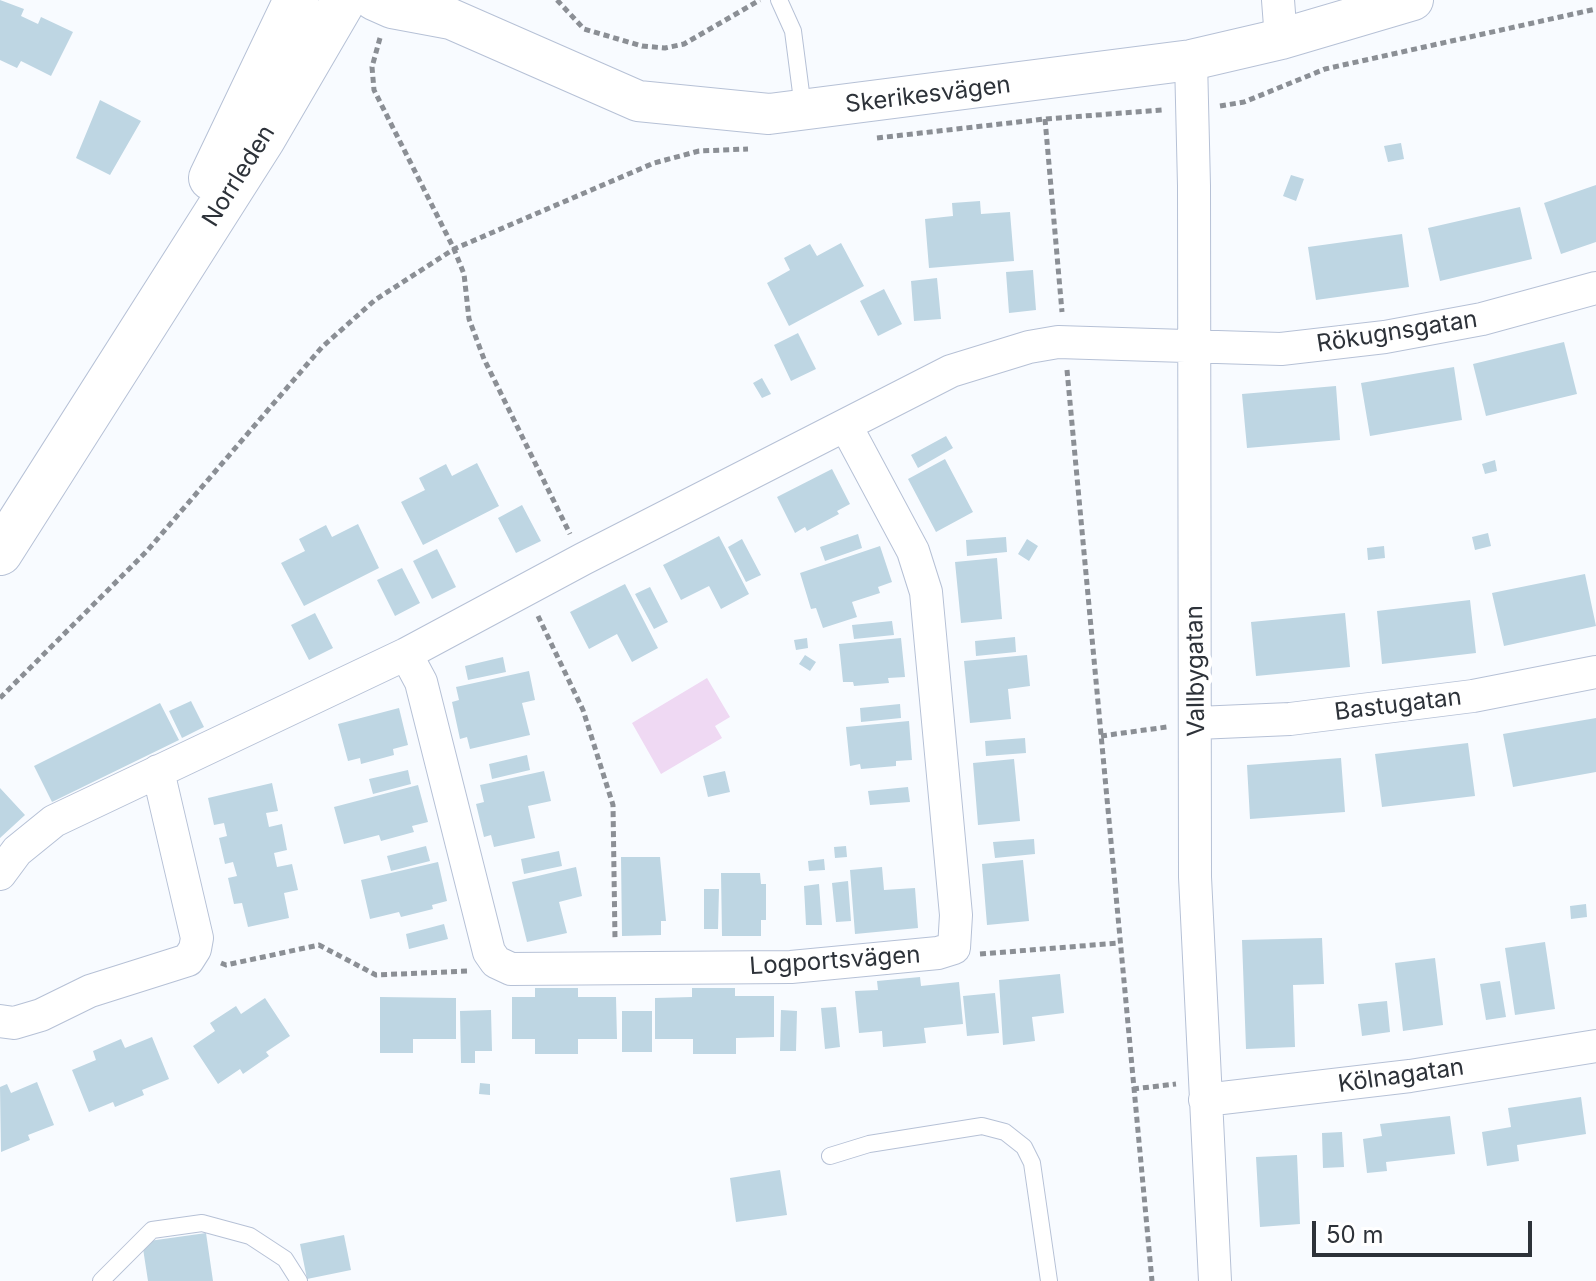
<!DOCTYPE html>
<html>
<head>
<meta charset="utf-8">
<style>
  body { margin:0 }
  #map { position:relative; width:1596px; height:1281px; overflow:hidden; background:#f8fbff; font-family:Inter,sans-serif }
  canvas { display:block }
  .scale { position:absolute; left:1312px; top:1221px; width:220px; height:36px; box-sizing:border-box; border:4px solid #2d3239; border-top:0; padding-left:10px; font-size:24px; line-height:28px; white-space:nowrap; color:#2d3239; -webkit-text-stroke:6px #fff; paint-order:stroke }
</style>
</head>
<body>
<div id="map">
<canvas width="1596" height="1281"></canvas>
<div class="scale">50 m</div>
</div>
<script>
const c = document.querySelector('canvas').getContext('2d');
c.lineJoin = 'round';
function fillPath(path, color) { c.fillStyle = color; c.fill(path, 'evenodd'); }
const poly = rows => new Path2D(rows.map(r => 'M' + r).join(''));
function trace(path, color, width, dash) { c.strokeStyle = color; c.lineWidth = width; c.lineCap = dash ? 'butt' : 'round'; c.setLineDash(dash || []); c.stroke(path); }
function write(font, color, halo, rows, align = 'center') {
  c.font = font + ' Inter,sans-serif'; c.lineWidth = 8; c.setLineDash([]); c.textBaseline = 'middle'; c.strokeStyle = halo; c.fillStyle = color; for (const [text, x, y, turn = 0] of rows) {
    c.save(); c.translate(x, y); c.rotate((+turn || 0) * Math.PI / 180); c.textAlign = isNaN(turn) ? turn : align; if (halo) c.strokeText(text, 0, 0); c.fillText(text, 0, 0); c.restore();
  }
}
fillPath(poly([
  [707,678,730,717,715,726,722,738,661,774,632,723]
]), '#efd9f3');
fillPath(poly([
  [0,0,24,9,21,16,38,24,41,17,73,32,51,76,21,61,17,68,0,60],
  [100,100,141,121,110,175,76,158],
  [1401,143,1404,159,1388,162,1384,146],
  [1291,175,1304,179,1296,201,1283,196],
  [1596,185,1596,242,1561,254,1544,203],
  [980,201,981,214,1010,212,1014,261,929,268,925,219,953,216,952,203],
  [1520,207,1532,259,1440,281,1428,228],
  [1402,234,1409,287,1316,300,1308,247],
  [841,243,864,286,789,326,767,283,790,270,784,258,810,244,817,256],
  [1033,270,1036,310,1009,313,1006,272],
  [937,278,941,319,914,321,911,281],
  [884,289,902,324,878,336,860,301],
  [798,333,816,369,791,381,774,345],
  [1564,342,1577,394,1486,416,1473,364],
  [1454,367,1462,420,1370,436,1361,383],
  [762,378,771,394,762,398,753,383],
  [1336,386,1340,440,1247,448,1242,394],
  [946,436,953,448,918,468,911,455],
  [945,459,973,512,936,532,908,479],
  [1495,460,1497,471,1485,474,1482,464],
  [477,463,499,506,423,545,401,502,425,490,419,478,446,464,452,476],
  [832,469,850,504,837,511,839,514,807,531,805,527,795,533,777,497],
  [522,505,541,541,516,553,498,518],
  [358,524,379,568,304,606,281,563,305,551,299,539,326,525,332,537],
  [1488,533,1491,546,1475,550,1472,537],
  [858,534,862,548,825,561,820,547],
  [719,536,749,594,721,609,709,586,681,600,663,565],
  [1006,537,1007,552,967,556,966,540],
  [742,539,761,575,746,582,728,547],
  [1027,539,1038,546,1029,561,1018,554],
  [880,546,892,582,878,587,880,593,852,602,857,617,823,628,816,608,811,609,800,573],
  [1384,546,1385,558,1368,560,1367,548],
  [437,549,456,587,432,599,413,561],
  [997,558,1002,619,961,623,955,562],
  [402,568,420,603,395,616,377,580],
  [1585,574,1596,626,1504,646,1492,593],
  [625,584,658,648,632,662,617,634,589,649,570,612],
  [650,587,668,622,654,629,635,594],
  [1470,600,1476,653,1382,664,1377,611],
  [315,613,333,648,309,660,291,625],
  [1345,613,1350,667,1256,676,1251,622],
  [892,621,894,635,854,639,852,625],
  [1015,637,1016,652,976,656,975,641],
  [807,638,808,648,796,650,794,640],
  [901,638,905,677,888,678,889,683,854,686,853,682,843,682,839,644],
  [805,655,816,662,810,671,799,664],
  [1027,655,1030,686,1008,689,1011,719,970,723,964,661],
  [503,657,506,672,468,680,465,666],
  [529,671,535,700,522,703,530,735,470,749,467,737,460,739,452,702,459,700,456,687],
  [191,701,204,727,182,738,169,711],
  [160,703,179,740,52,802,34,766],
  [900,704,901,718,861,722,860,708],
  [399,708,408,745,393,749,394,755,361,764,360,758,348,761,338,724],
  [1596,718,1596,772,1513,787,1503,734],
  [909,721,912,760,896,761,896,766,861,769,860,764,850,766,846,727],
  [1025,738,1026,753,986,756,985,741],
  [1468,743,1475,796,1382,807,1375,754],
  [527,755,530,770,492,779,489,764],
  [1341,758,1345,812,1250,819,1247,765],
  [1014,759,1020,821,978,825,973,763],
  [408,770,411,784,373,794,369,779],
  [544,771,551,801,528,806,535,838,494,847,491,835,484,837,476,804,484,802,480,785],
  [725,771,730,792,708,797,703,776],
  [272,783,278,811,266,813,269,827,282,824,287,850,274,853,277,867,292,864,298,890,284,893,289,918,248,927,242,903,234,904,228,878,237,876,233,862,225,864,219,838,227,836,224,823,214,825,208,798],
  [418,785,428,822,412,826,414,832,381,841,379,835,344,844,334,807],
  [908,787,910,802,870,805,868,791],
  [0,788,25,815,0,838],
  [1034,839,1035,854,995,858,993,842],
  [426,846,430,861,391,871,387,856],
  [846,846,847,857,835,858,834,847],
  [559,851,562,866,524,874,521,859],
  [621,857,660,857,666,921,661,921,661,935,622,936],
  [824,859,825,870,809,871,808,861],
  [1023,860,1029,921,987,925,982,864],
  [438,862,447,901,432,905,433,909,401,917,399,912,370,919,361,880],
  [576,867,582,896,559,902,567,933,527,942,512,882],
  [882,867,884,890,915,888,918,928,855,934,850,870],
  [721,873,760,873,761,884,766,884,766,920,761,920,761,936,722,936],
  [848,881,851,921,836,922,832,883],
  [819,884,822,925,806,925,804,886],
  [704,889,719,889,718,929,704,929],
  [1586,904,1587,917,1571,919,1570,906],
  [444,924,448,939,409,949,406,934],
  [1322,938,1324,984,1293,985,1295,1047,1246,1049,1242,940],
  [1545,942,1555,1009,1515,1015,1505,948],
  [1435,958,1443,1025,1403,1031,1395,963],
  [1060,974,1064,1013,1032,1017,1035,1041,1003,1045,999,980],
  [920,977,921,986,959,982,963,1024,924,1028,926,1043,883,1047,882,1031,859,1033,855,991,878,990,877,981],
  [1500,981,1506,1017,1486,1020,1480,984],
  [535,988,578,988,578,997,616,997,617,1039,578,1039,578,1054,535,1054,535,1039,512,1039,512,997,535,997],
  [692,988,735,988,735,996,774,996,774,1037,736,1038,736,1054,693,1054,693,1039,655,1039,655,998,692,997],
  [995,993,999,1033,967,1036,963,996],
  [380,997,456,998,456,1039,413,1039,413,1053,380,1053],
  [265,998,290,1036,266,1052,269,1056,243,1074,240,1069,218,1084,193,1046,215,1031,210,1023,236,1006,241,1014],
  [1387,1001,1390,1032,1362,1036,1358,1004],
  [836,1007,840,1047,825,1049,821,1008],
  [491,1010,492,1051,475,1051,475,1063,461,1063,460,1011],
  [781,1010,797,1011,796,1051,780,1051],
  [622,1011,652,1011,652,1052,622,1052],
  [152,1037,169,1079,142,1090,144,1095,115,1107,113,1102,89,1112,72,1070,96,1060,93,1051,121,1039,125,1048],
  [37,1082,54,1125,28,1135,30,1140,1,1152,0,1087,7,1084,11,1093],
  [480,1083,490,1084,490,1095,479,1094],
  [1581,1097,1586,1134,1517,1145,1519,1161,1487,1166,1482,1132,1511,1127,1508,1108],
  [1450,1116,1455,1154,1386,1162,1387,1171,1367,1173,1363,1139,1382,1136,1380,1124],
  [1342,1132,1344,1167,1323,1168,1322,1133],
  [1297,1155,1300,1224,1260,1227,1256,1157],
  [780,1170,787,1215,736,1222,730,1178],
  [206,1233,213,1281,148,1281,142,1242],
  [344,1235,351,1270,307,1279,300,1244]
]), '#bed6e3');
const service = poly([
  [779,0,793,31,803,108],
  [830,1156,869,1144,982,1126,1005,1132,1024,1147,1032,1163,1049,1281],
  [101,1281,152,1230,202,1223,250,1236,285,1259,299,1281]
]);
const minor = poly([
  [1278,0,1281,39],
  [1191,60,1194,186,1195,877,1215,1281],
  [406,654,421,682,489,952,496,962,511,969,791,967,938,953,954,948,956,915,926,592,913,551,846,426],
  [1197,723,1290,719,1473,696,1596,672],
  [0,874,17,851,54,821,406,654,583,559,951,371,1029,347,1058,342,1281,349,1385,337,1482,319,1596,288],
  [0,1021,14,1023,41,1015,90,991,188,960,195,949,197,938,158,771],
  [1205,1100,1410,1076,1596,1046]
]);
const tertiary = poly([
  [374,0,392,8,451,19,638,101,769,114,1191,60,1281,39,1413,0]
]);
const secondary = poly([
  [211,178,296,0],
  [0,553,263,139,344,0]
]);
trace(service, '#b6c1d6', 18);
trace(minor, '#b6c1d6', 34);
trace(tertiary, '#b6c1d6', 42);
trace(secondary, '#b6c1d6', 46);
trace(poly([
  [557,0,584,29,642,46,665,48,684,44,760,0],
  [380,38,372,67,374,90,454,249,464,274,469,319,484,359,570,534],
  [1220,106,1244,102,1325,69,1596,9],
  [1045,119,1062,312],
  [877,138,1045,119,1162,110],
  [1067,370,1152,1281],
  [538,616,583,710,613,805,615,939],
  [0,698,147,551,322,347,375,300,454,249,654,163,699,151,748,149],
  [1101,736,1167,727],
  [980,954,1119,943],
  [221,963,226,965,319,945,376,975,469,971],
  [1133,1089,1176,1084]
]), '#8b8f95', 5, [6, 4]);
trace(service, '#fff', 16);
trace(minor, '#fff', 32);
trace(tertiary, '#fff', 40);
trace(secondary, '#fff', 44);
write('24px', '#2d3239', '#fff', [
  ["Skerikesvägen",928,95,-7],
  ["Norrleden",239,176,-58],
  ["Rökugnsgatan",1397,332,-9],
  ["Vallbygatan",1196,671,-91],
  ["Bastugatan",1398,705,-7],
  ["Logportsvägen",835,961,-4],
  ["Kölnagatan",1401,1076,-8]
]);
</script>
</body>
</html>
